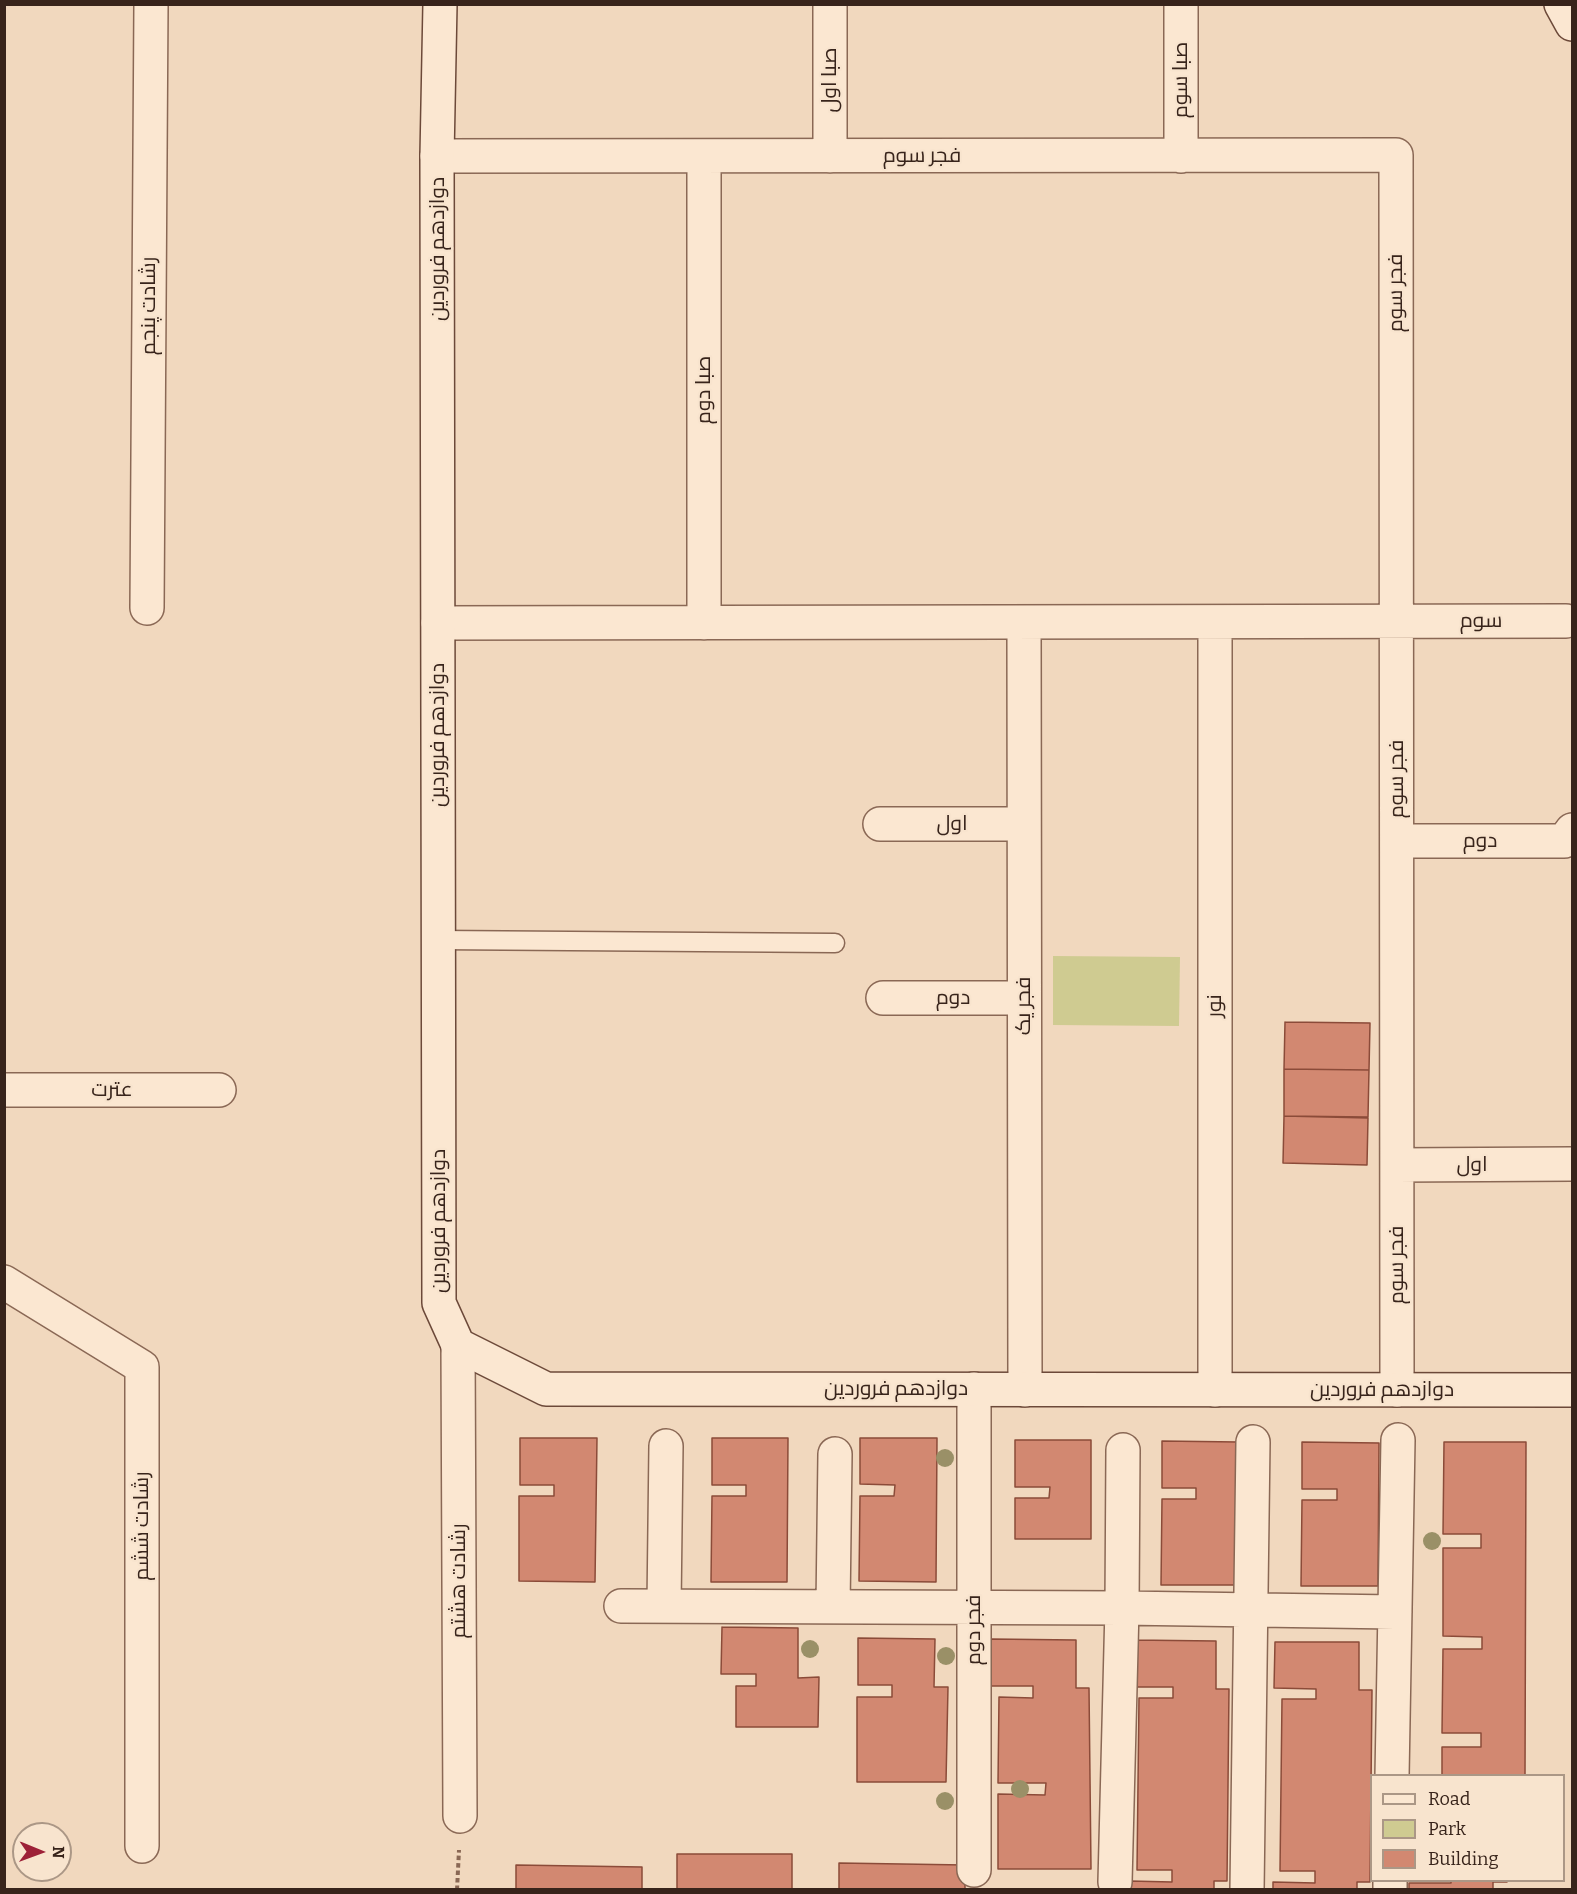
<!DOCTYPE html>
<html>
<head>
<meta charset="utf-8">
<style>
  body { margin:0 }
  #map { position:relative; width:1577px; height:1894px; overflow:hidden; background:#f1d8be; font-family:Bitter,serif }
  canvas { display:block }
  .frame { position:absolute; inset:0; border:6px solid #38241b; pointer-events:none }
  .legend { position:absolute; left:1370px; top:1774px; width:195px; height:108px; box-sizing:border-box; background:#f8e4ce; border:2px solid #ab9786; margin:0; padding:8px 10px; list-style:none; font-size:18px; color:#38241b }
  .legend li { display:flex; align-items:center; gap:12px; height:30px }
  .legend b { width:30px; border:2px solid #ab9786 }
  .north { position:absolute; left:12px; top:1822px; width:60px; height:60px; box-sizing:border-box; background:#f8e4ce; border:2px solid #ab9786; border-radius:50%; rotate:91deg; font-size:16px; font-weight:700; line-height:24px; text-align:center; color:#38241b }
  .north::after { content:''; display:block; margin:auto; width:21px; height:27px; background:#9d2138; clip-path:polygon(50% 0,100% 100%,50% 72%,0 100%) }
</style>
</head>
<body>
<div id="map">
<canvas width="1577" height="1894"></canvas>
<div class="frame"></div>
<ul class="legend">
<li><b style="height:8px;background:#fbe7d1"></b>Road</li>
<li><b style="height:16px;background:#cfcb91"></b>Park</li>
<li><b style="height:16px;background:#d28871"></b>Building</li>
</ul>
<div class="north">N</div>
</div>
<script>
const c = document.querySelector('canvas').getContext('2d');
c.lineJoin = 'round';
function fillPath(path, color) { c.fillStyle = color; c.fill(path, 'evenodd'); }
const poly = rows => new Path2D(rows.map(r => 'M' + r).join(''));
function trace(path, color, width, dash) { c.strokeStyle = color; c.lineWidth = width; c.lineCap = dash ? 'butt' : 'round'; c.setLineDash(dash || []); c.stroke(path); }
function write(font, color, halo, rows, align = 'center') {
  c.font = font + ' Bitter,Cairo,serif'; c.lineWidth = 4.5; c.setLineDash([]); c.textBaseline = 'middle'; c.strokeStyle = halo; c.fillStyle = color; for (const [text, x, y, turn = 0] of rows) {
    c.save(); c.translate(x, y); c.rotate((+turn || 0) * Math.PI / 180); c.textAlign = isNaN(turn) ? turn : align; if (halo) c.strokeText(text, 0, 0); c.fillText(text, 0, 0); c.restore();
  }
}
fillPath(poly([
  [1053,956,1180,957,1179,1026,1053,1025]
]), '#cfcb91');
const building = poly([
  [1285,1022,1370,1023,1369,1070,1284,1069,1285,1022],
  [1284,1069,1369,1070,1368,1117,1284,1116,1284,1069],
  [1284,1116,1368,1118,1367,1165,1283,1163,1284,1116],
  [520,1438,597,1438,595,1582,519,1581,519,1496,554,1496,554,1485,520,1485,520,1438],
  [712,1438,788,1438,787,1582,711,1582,712,1496,746,1496,746,1485,712,1485,712,1438],
  [860,1438,937,1438,936,1582,859,1581,860,1496,894,1496,895,1485,860,1484,860,1438],
  [1015,1440,1091,1440,1091,1539,1015,1539,1015,1498,1049,1498,1050,1487,1015,1487,1015,1440],
  [1162,1441,1238,1442,1237,1585,1161,1585,1162,1499,1196,1499,1196,1488,1162,1488,1162,1441],
  [1302,1442,1379,1443,1378,1586,1301,1586,1302,1500,1337,1500,1337,1489,1302,1489,1302,1442],
  [1444,1442,1526,1442,1525,1776,1442,1776,1442,1747,1481,1747,1481,1733,1442,1733,1443,1649,1482,1649,1482,1637,1443,1636,1443,1548,1481,1548,1481,1534,1443,1534,1444,1442],
  [722,1627,798,1628,798,1678,819,1677,818,1727,736,1727,736,1686,756,1686,756,1674,721,1674,722,1627],
  [858,1638,935,1639,934,1687,948,1687,946,1782,857,1782,857,1697,892,1697,892,1685,858,1685,858,1638],
  [991,1639,1076,1640,1076,1688,1089,1688,1091,1869,998,1869,998,1794,1045,1795,1046,1783,998,1783,999,1697,1033,1698,1033,1686,991,1686,991,1639],
  [1132,1640,1216,1641,1216,1689,1229,1689,1227,1881,1214,1881,1214,1890,1130,1890,1130,1881,1172,1882,1172,1870,1137,1870,1139,1698,1173,1698,1173,1687,1131,1687,1132,1640],
  [1275,1642,1359,1642,1359,1690,1372,1690,1370,1882,1357,1882,1357,1890,1273,1890,1273,1882,1315,1883,1315,1871,1280,1871,1282,1699,1316,1699,1316,1689,1274,1688,1275,1642],
  [677,1854,792,1854,792,1890,677,1890,677,1854],
  [839,1863,965,1865,965,1890,839,1890,839,1863],
  [516,1865,642,1867,642,1890,516,1890,516,1865],
  [1451,1880,1507,1880,1507,1882,1493,1882,1493,1890,1409,1890,1409,1883,1451,1883,1451,1880]
]);
fillPath(building, '#d28871');
trace(building, '#8b4b39', 1.5);
const lane = poly([
  [438,940,835,943]
]);
const street = poly([
  [830,4,830,156],
  [1181,4,1181,156],
  [437,156,1396,155,1397,1390],
  [704,156,704,623],
  [147,608,151,4],
  [1024,622,1025,1390],
  [438,623,1566,621],
  [880,824,1024,824],
  [1397,841,1564,841,1572,830],
  [883,998,1024,998],
  [4,1090,219,1090],
  [1397,1165,1572,1164],
  [4,1282,142,1367,142,1846],
  [458,1345,460,1816],
  [1215,1390,1215,622],
  [621,1606,1122,1608,1395,1612],
  [664,1606,666,1446],
  [833,1607,835,1454],
  [1392,1776,1398,1440],
  [974,1870,974,1389],
  [1115,1882,1122,1608,1123,1450],
  [1247,1890,1253,1442],
  [1390,1890,1390,1880]
]);
const secondary = poly([
  [440,4,437,156,439,1303,458,1345,546,1389,1572,1390],
  [1561,4,1572,24]
]);
trace(lane, '#8a6855', 21);
trace(street, '#8a6855', 36);
trace(secondary, '#6c4939', 36);
trace(poly([
  [457,1890,459,1850]
]), '#8a6855', 4, [4.5, 3]);
trace(lane, '#fbe7d1', 18);
trace(street, '#fbe7d1', 33);
trace(secondary, '#fbe7d1', 33);
c.fillStyle = '#9a9067';
for (const [x, y] of [
  [945,1458],
  [1432,1541],
  [810,1649],
  [946,1656],
  [1020,1789],
  [945,1801]
]) { c.beginPath(); c.arc(x, y, 9, 0, 2 * Math.PI); c.fill(); }
write('21px', '#38241b', '#f8e4ce', [
  ["صبا اول",830,80,-90],
  ["صبا سوم",1181,80,-90],
  ["فجر سوم",922,156],
  ["دوازدهم فروردین",438,249,-90],
  ["فجر سوم",1396,293,-90],
  ["رشادت پنجم",149,306,-90],
  ["صبا دوم",704,390,-90],
  ["سوم",1481,621],
  ["دوازدهم فروردین",438,735,-90],
  ["فجر سوم",1397,779,-90],
  ["اول",952,824],
  ["دوم",1480,841],
  ["دوم",953,998],
  ["فجر یک",1024,1006,-90],
  ["نور",1215,1006,-90],
  ["عترت",112,1090],
  ["اول",1472,1165],
  ["دوازدهم فروردین",439,1221,-90],
  ["فجر سوم",1397,1265,-90],
  ["دوازدهم فروردین",896,1389],
  ["دوازدهم فروردین",1382,1390],
  ["رشادت ششم",142,1526,-90],
  ["رشادت هشتم",459,1581,-90],
  ["فجر دوم",974,1630,-90]
]);
</script>
</body>
</html>
